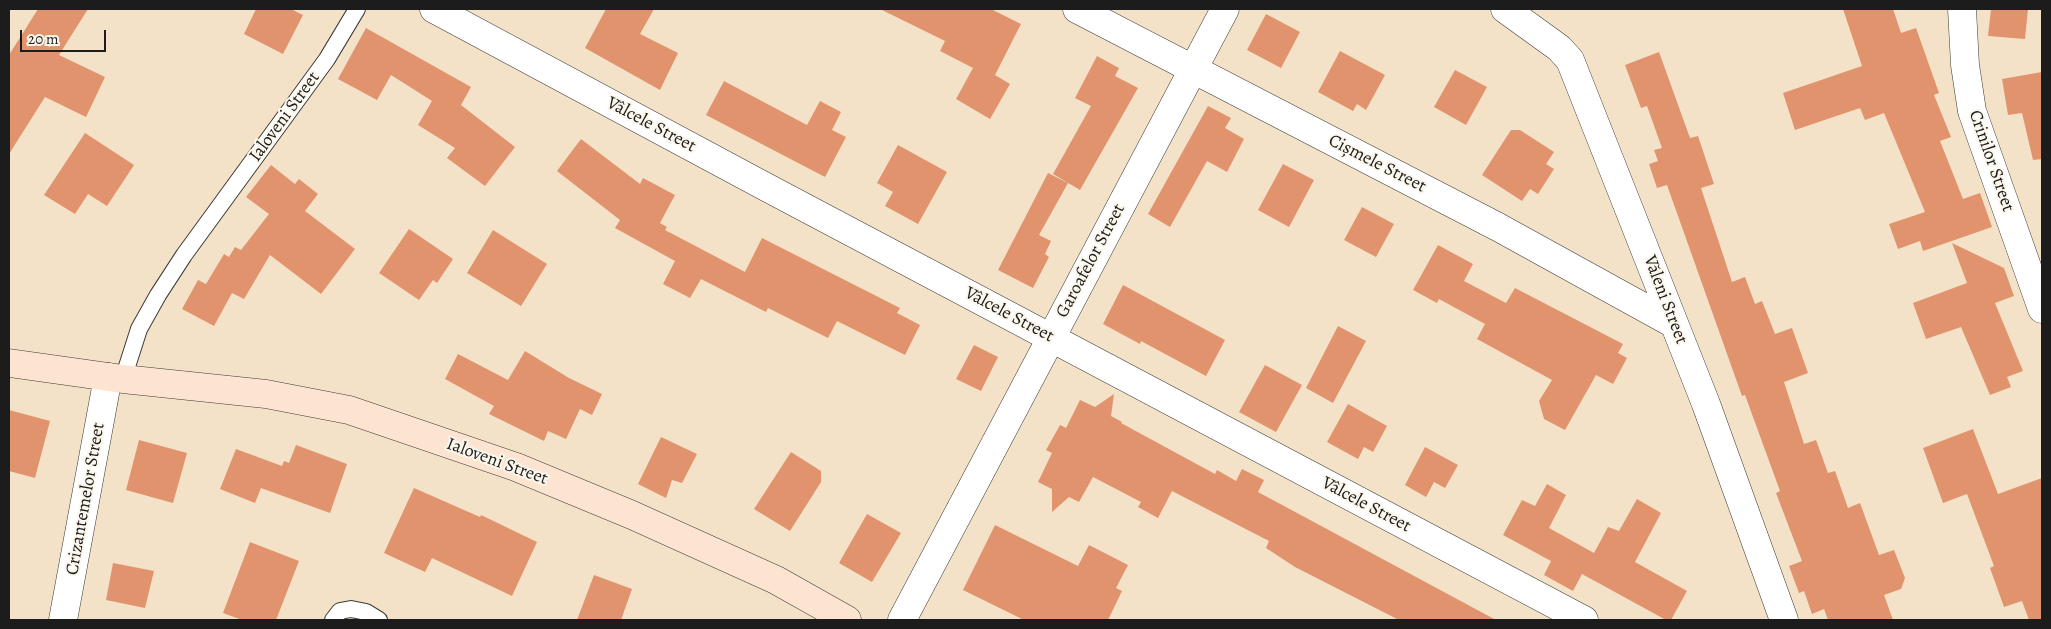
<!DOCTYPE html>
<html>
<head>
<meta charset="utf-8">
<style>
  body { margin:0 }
  #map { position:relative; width:2051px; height:629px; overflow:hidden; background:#f4e2c8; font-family:Alegreya,serif }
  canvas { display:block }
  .frame { position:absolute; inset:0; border:10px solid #1c1c1c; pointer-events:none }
  .scale { position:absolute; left:20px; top:30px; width:86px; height:22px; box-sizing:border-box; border:2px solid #1c1c1c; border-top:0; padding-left:6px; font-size:15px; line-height:18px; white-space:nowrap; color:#1c1c1c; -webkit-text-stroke:4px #fbf7ec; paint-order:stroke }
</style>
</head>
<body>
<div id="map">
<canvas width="2051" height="629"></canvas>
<div class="frame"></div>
<div class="scale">20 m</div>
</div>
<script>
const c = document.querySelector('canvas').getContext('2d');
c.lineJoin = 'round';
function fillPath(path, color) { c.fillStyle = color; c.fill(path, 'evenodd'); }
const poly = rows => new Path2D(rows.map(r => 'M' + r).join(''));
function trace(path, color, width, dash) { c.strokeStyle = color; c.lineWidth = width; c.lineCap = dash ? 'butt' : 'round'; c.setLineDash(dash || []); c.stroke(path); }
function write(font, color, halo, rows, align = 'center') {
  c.font = font + ' Alegreya,serif'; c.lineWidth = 4; c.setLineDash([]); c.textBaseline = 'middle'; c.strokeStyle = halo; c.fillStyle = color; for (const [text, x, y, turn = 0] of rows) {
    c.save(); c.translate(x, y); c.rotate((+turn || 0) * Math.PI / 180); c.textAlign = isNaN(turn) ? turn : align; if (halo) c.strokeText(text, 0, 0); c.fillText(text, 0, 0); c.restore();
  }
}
fillPath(poly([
  [38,9,88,9,59,55,105,77,86,117,45,97,9,154,9,55],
  [256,9,291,9,303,15,283,54,244,34],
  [606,9,654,9,640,34,678,53,660,90,585,48],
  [880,9,991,9,1021,24,995,75,1010,84,990,119,956,99,973,68,940,51,945,41],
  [1843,9,1893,9,1901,33,1916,28,1939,93,1934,95,1951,137,1940,141,1963,199,1980,193,1992,227,1923,251,1920,241,1898,249,1889,224,1925,212,1884,113,1865,120,1860,108,1795,130,1783,93,1862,66],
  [1991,9,2028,9,2025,39,1988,36],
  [1266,14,1300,32,1281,68,1247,50],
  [366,28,471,87,461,105,515,147,485,186,447,158,455,148,418,125,432,101,391,75,377,100,338,79],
  [1340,51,1385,75,1366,110,1357,104,1353,111,1318,92],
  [1659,52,1690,138,1698,136,1714,184,1701,188,1732,282,1745,277,1755,304,1762,301,1775,334,1792,328,1808,373,1784,382,1804,444,1816,440,1828,473,1835,471,1848,508,1860,503,1879,555,1894,550,1905,578,1901,589,1884,595,1893,620,1828,620,1824,609,1812,614,1804,591,1799,593,1789,566,1802,561,1776,493,1780,491,1745,395,1742,396,1667,185,1657,188,1649,164,1658,161,1654,150,1662,148,1647,106,1641,108,1625,65],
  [1097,56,1119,68,1115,76,1138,88,1080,190,1053,174,1091,106,1075,98],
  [1455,70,1487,87,1466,125,1434,107],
  [2042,72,2042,159,2033,160,2022,113,2008,115,2002,79],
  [724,81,807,125,820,101,841,112,832,130,846,137,825,177,706,115],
  [1208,106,1231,118,1225,128,1244,139,1227,172,1207,161,1170,227,1148,214],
  [1511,130,1520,130,1554,152,1546,164,1554,169,1538,194,1530,189,1522,201,1482,175],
  [85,133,134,165,107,206,88,194,75,214,44,195],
  [581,139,640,184,643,178,675,195,660,223,667,227,665,230,745,272,762,238,900,308,897,313,920,325,905,355,837,321,828,338,768,308,766,312,701,279,690,298,663,284,675,261,615,228,620,220,557,171],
  [898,145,947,172,918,224,885,206,893,192,877,183],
  [1283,164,1314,180,1289,227,1258,210],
  [271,165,295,184,299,179,318,194,305,211,355,249,321,294,270,255,244,299,232,293,214,326,182,309,198,280,206,284,224,254,229,257,235,247,241,250,269,214,246,197],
  [1048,173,1068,183,1039,235,1051,241,1045,254,1049,257,1033,288,998,270],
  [1362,207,1394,224,1376,257,1344,240],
  [409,229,453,259,437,283,433,280,419,300,379,273],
  [493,230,547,264,521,306,467,273],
  [1952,243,2004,268,2014,296,1995,303,2023,371,2007,377,2011,387,1990,395,1961,327,1926,339,1913,303,1967,283],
  [1438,245,1473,264,1464,281,1506,303,1515,288,1623,344,1618,353,1627,358,1613,384,1596,375,1565,430,1544,419,1539,401,1552,380,1477,339,1485,324,1439,299,1437,303,1413,290],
  [1123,285,1225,340,1206,376,1141,341,1140,344,1103,324],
  [1338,326,1366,341,1333,403,1306,388],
  [974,345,998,357,981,391,956,379],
  [525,351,569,378,602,394,592,415,580,409,566,439,548,431,544,441,489,414,494,406,445,379,458,354,508,380],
  [1265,365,1302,385,1276,432,1239,412],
  [1114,394,1111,416,1122,422,1121,423,1215,474,1217,470,1236,481,1242,469,1264,480,1258,492,1496,620,1399,620,1295,567,1266,548,1269,541,1172,491,1158,518,1138,507,1141,502,1093,477,1079,502,1069,497,1052,512,1052,489,1038,482,1052,453,1046,450,1060,425,1066,428,1080,400,1095,407],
  [1348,404,1387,426,1373,452,1364,447,1358,459,1327,442],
  [9,410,50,421,35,478,9,471],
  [1973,429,1998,494,2042,478,2042,620,2029,620,2022,601,2004,607,1990,568,1994,566,1967,494,1943,503,1923,448],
  [661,437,697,454,682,483,672,480,666,498,638,484],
  [139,440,187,453,173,503,126,490],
  [296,445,347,464,330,513,261,488,255,503,220,489,236,449,282,466,284,461,289,463],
  [1425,447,1458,465,1445,488,1434,482,1426,497,1405,485],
  [791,452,821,471,821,482,790,531,754,509],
  [1547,484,1566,495,1549,528,1594,553,1608,527,1619,531,1637,499,1661,513,1635,562,1687,591,1671,620,1666,620,1582,574,1573,591,1544,575,1551,561,1503,535,1522,500,1535,506],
  [414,488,480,517,481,515,537,542,512,596,432,558,425,572,384,553],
  [867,514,901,533,872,582,839,563],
  [995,525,1078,566,1089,545,1128,565,1116,588,1122,591,1108,620,1024,620,963,590],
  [250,542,299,561,276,620,242,620,223,613],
  [113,563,154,571,145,608,106,600],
  [594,575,632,589,621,620,577,620]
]), '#e1936e');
const lane = poly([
  [123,379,139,329,158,295,184,255,327,59,357,9],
  [333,620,340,611,351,609,366,612,379,620]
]);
const street = poly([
  [434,9,766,187,1584,620],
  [1077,9,1498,227,1674,324],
  [1505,9,1559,48,1570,60,1706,404,1784,620],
  [1962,9,1965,65,1972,111,2042,309],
  [63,620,108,377],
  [902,620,1225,9]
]);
const secondary = poly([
  [9,363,123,379,266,394,349,410,516,467,632,515,776,580,847,620]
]);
trace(lane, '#3c3a36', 18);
trace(street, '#3c3a36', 29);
trace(secondary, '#3c3a36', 29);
trace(lane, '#fff', 16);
trace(street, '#fff', 28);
trace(secondary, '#fde4d0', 28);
write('18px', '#1c1c1c', '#fbf7ec', [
  ["Ialoveni Street",285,117,-54],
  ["Vâlcele Street",651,125,28],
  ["Crinilor Street",1991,161,71],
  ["Cișmele Street",1377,164,27],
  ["Garoafelor Street",1091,261,-62],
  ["Văleni Street",1665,300,69],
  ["Vâlcele Street",1009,315,28],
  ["Ialoveni Street",497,462,20],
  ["Crizantemelor Street",86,499,-80],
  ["Vâlcele Street",1366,505,28]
]);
</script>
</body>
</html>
